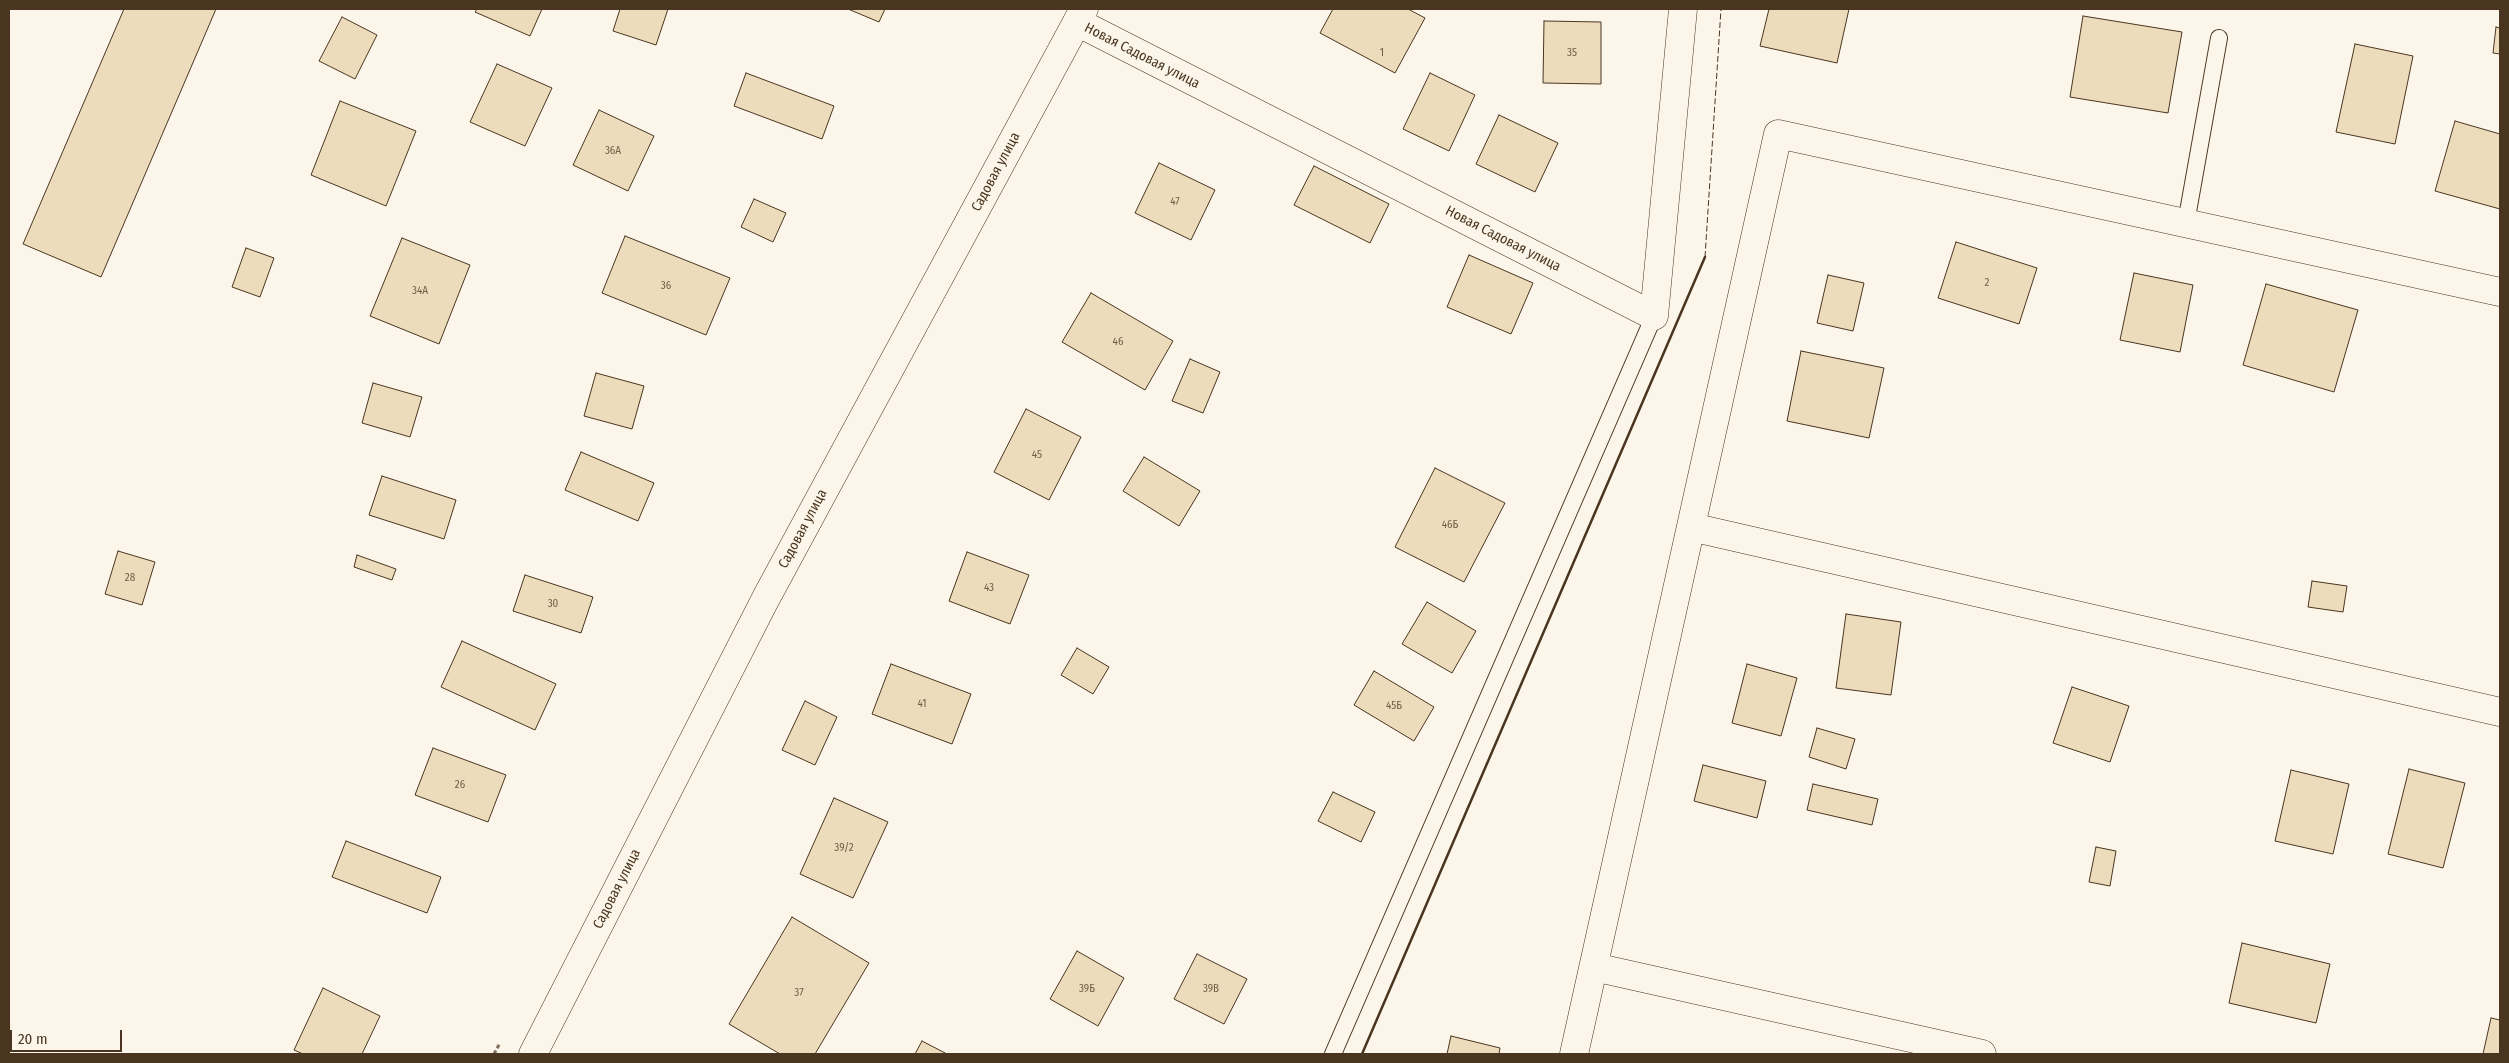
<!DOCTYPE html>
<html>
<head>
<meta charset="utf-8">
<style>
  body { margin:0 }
  #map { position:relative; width:2509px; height:1063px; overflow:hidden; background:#fbf6e9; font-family:"Fira Sans Condensed",sans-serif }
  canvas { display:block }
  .frame { position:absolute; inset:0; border:10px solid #4a3520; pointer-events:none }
  .scale { position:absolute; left:10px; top:1030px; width:112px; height:22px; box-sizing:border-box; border:2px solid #4a3520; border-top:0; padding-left:6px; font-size:15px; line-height:18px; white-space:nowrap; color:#4a3520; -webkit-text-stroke:4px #fbf6e9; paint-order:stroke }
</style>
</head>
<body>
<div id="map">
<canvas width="2509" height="1063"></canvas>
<div class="frame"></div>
<div class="scale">20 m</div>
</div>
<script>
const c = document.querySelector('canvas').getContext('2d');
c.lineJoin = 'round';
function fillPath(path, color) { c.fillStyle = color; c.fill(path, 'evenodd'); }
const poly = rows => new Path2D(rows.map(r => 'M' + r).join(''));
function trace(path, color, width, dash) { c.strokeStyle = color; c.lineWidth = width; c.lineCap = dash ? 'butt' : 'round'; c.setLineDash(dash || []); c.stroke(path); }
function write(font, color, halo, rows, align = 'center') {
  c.font = font + ' "Fira Sans Condensed",sans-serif'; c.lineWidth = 4; c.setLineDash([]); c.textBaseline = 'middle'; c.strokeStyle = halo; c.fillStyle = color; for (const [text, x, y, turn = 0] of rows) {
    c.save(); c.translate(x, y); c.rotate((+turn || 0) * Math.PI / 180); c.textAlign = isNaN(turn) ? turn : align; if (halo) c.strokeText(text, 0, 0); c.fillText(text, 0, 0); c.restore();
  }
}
const building = poly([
  [124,9,216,9,101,277,23,244,124,9],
  [477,9,542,9,530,36,475,12,477,9],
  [620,9,668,9,656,45,613,31,620,9],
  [848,9,885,9,879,22,848,9],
  [1333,9,1408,9,1425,18,1395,73,1320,33,1333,9],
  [1769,9,1849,9,1837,63,1760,46,1769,9],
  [2083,16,2182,32,2168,113,2070,97,2083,16],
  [342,17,377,35,355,79,319,61,342,17],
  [1544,21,1601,22,1601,84,1543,83,1544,21],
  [2496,27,2500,28,2500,54,2493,53,2496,27],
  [2355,44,2413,56,2395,144,2336,132,2355,44],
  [497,64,552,88,525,146,470,122,497,64],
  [746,73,834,106,822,139,734,106,746,73],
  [1430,73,1475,95,1449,151,1403,129,1430,73],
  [340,101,416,131,386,206,311,175,340,101],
  [599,110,654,136,628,191,573,165,599,110],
  [1499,115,1558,143,1535,192,1476,164,1499,115],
  [2455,121,2500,134,2500,209,2435,191,2455,121],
  [1159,163,1215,190,1191,240,1135,213,1159,163],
  [1314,166,1389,204,1370,243,1294,205,1314,166],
  [754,199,786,213,773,242,741,227,754,199],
  [625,236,730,278,706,335,602,293,625,236],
  [402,238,470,265,439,344,370,316,402,238],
  [1956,242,2037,268,2019,324,1938,298,1956,242],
  [246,248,274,258,260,297,232,287,246,248],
  [1469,255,1533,283,1511,334,1447,307,1469,255],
  [2134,273,2193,285,2180,352,2120,340,2134,273],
  [1828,275,1864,283,1853,331,1817,323,1828,275],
  [2266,284,2358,310,2334,392,2243,365,2266,284],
  [1091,293,1173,341,1145,390,1062,342,1091,293],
  [1801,351,1884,368,1869,438,1787,421,1801,351],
  [1190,359,1220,372,1203,413,1172,401,1190,359],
  [596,373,644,386,632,429,584,416,596,373],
  [373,383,422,397,410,437,362,423,373,383],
  [1026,409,1081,437,1049,500,994,472,1026,409],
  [581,452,654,483,638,521,565,490,581,452],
  [1144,457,1200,491,1179,526,1123,491,1144,457],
  [1435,468,1505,503,1464,582,1395,547,1435,468],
  [382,476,456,500,444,539,369,515,382,476],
  [118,551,155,562,142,605,105,594,118,551],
  [967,552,1029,575,1010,624,949,601,967,552],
  [357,555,396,569,392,580,354,567,357,555],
  [525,575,593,597,581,633,513,611,525,575],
  [2312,581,2347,586,2343,612,2308,607,2312,581],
  [1427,602,1476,631,1452,673,1402,644,1427,602],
  [1846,614,1901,622,1891,695,1836,688,1846,614],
  [462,641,556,684,535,730,441,687,462,641],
  [1077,648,1109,667,1093,694,1061,675,1077,648],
  [891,664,971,694,952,744,872,714,891,664],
  [1747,664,1797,678,1781,736,1732,723,1747,664],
  [1374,671,1434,707,1414,741,1354,705,1374,671],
  [2072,687,2129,706,2110,762,2053,743,2072,687],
  [805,701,837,717,815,765,782,750,805,701],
  [1817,728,1855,739,1846,769,1809,757,1817,728],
  [433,748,506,775,488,822,415,795,433,748],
  [1703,765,1766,781,1757,818,1694,801,1703,765],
  [2409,769,2465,783,2443,868,2388,854,2409,769],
  [2291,770,2349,784,2333,854,2275,841,2291,770],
  [1813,784,1878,799,1872,825,1807,810,1813,784],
  [1333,792,1375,812,1361,842,1318,821,1333,792],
  [834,798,888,822,853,898,800,874,834,798],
  [346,841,441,877,427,913,332,877,346,841],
  [2096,847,2116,851,2110,886,2089,882,2096,847],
  [792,917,869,963,815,1054,780,1054,729,1024,792,917],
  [2242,943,2330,964,2316,1023,2229,1003,2242,943],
  [1077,951,1124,978,1098,1026,1050,999,1077,951],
  [1197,954,1247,979,1224,1024,1174,999,1197,954],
  [323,988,380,1016,362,1054,303,1054,294,1050,323,988],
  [2491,1018,2500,1020,2500,1054,2483,1054,2491,1018],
  [1451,1036,1500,1048,1499,1054,1447,1054,1451,1036],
  [922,1041,947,1054,915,1054,922,1041]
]);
fillPath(building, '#ecdcbc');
trace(building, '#4a3520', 1);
const service = poly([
  [2186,223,2219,38],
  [1333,1054,1654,316]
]);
const minor = poly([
  [1077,22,1654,316,1683,9],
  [1691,527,2500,712],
  [1594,967,1982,1054],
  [1574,1054,1778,134,2500,292]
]);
const tertiary = poly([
  [533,1054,766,598,1084,9]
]);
trace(service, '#4a3520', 18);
trace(minor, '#4a3520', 29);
trace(tertiary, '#4a3520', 29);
trace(poly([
  [494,1054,500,1043]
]), '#7f6f5c', 3, [4, 2.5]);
trace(service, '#fbf6e9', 16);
trace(minor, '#fbf6e9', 28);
trace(tertiary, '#fbf6e9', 28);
trace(poly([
  [1705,257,1721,9]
]), '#4a3520', 1, [6, 2.5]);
trace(poly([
  [1362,1054,1705,257]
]), '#4a3520', 2.5);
write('11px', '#725f47', null, [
  ["1",1382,53],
  ["35",1572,53],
  ["36А",613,151],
  ["47",1175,202],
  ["2",1987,283],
  ["36",666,286],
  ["34А",420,291],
  ["46",1118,342],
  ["45",1037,455],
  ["46Б",1450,525],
  ["28",130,578],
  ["43",989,588],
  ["30",553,604],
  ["41",922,704],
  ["45Б",1394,706],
  ["26",460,785],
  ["39/2",844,848],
  ["39Б",1087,989],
  ["39В",1211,989],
  ["37",799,993]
]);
write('14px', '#4a3520', '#fbf6e9', [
  ["Новая Садовая улица",1142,56,27],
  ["Садовая улица",996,172,-62],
  ["Новая Садовая улица",1503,239,27],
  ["Садовая улица",803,529,-62],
  ["Садовая улица",617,889,-63]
]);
</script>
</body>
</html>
